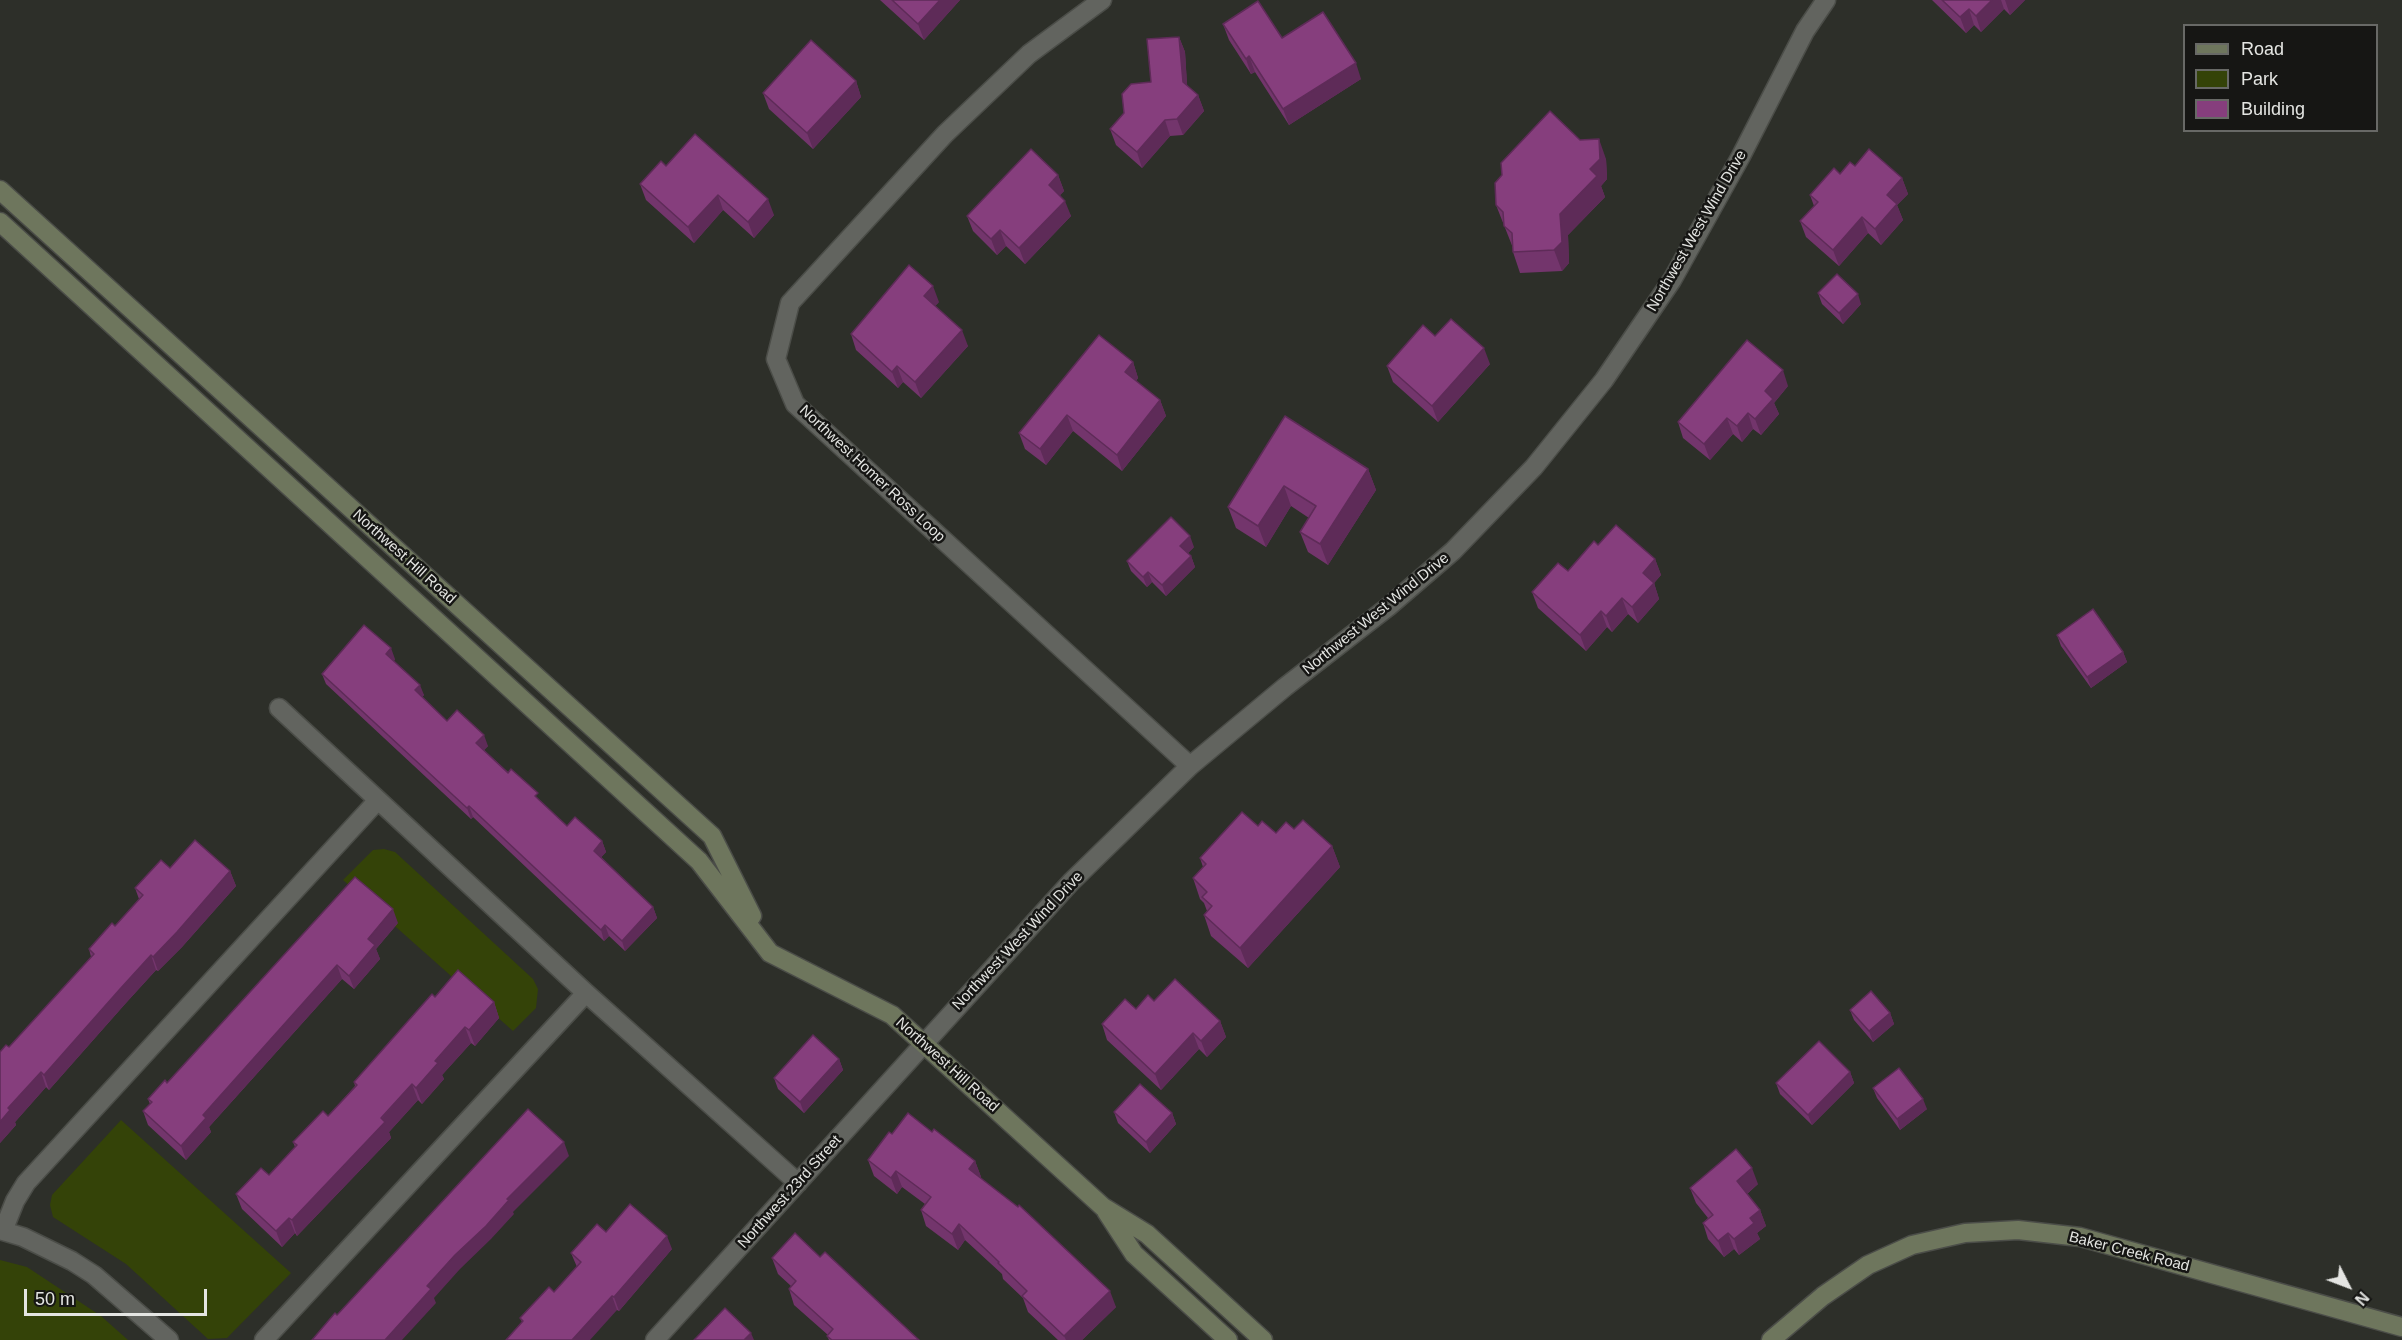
<!DOCTYPE html>
<html>
<head>
<meta charset="utf-8">
<style>
  body { margin:0 }
  #map { position:relative; width:2402px; height:1340px; overflow:hidden; background:#2d2f29; font-family:Helvetica,sans-serif }
  canvas { display:block }
  .legend { position:absolute; left:2183px; top:24px; width:195px; height:108px; box-sizing:border-box; background:#161614; border:2px solid #686966; margin:0; padding:8px 10px; list-style:none; font-size:18px; color:#e4e5e2 }
  .legend li { display:flex; align-items:center; gap:12px; height:30px }
  .legend b { width:30px; border:2px solid #686966 }
  .north { position:absolute; left:2318px; top:1256px; width:60px; height:60px; -webkit-text-stroke:4px #161614; paint-order:stroke; rotate:132deg; font-size:16px; font-weight:700; line-height:24px; text-align:center; color:#e4e5e2 }
  .north::after { content:''; display:block; margin:auto; width:21px; height:27px; background:#e4e5e2; clip-path:polygon(50% 0,100% 100%,50% 72%,0 100%) }
  .scale { position:absolute; left:24px; top:1289px; width:183px; height:27px; box-sizing:border-box; border:3px solid #e4e5e2; border-top:0; padding-left:8px; font-size:18px; line-height:21px; white-space:nowrap; color:#e4e5e2; -webkit-text-stroke:4px #161614; paint-order:stroke }
</style>
</head>
<body>
<div id="map">
<canvas width="2402" height="1340"></canvas>
<ul class="legend">
<li><b style="height:8px;background:#6e765d"></b>Road</li>
<li><b style="height:16px;background:#344308"></b>Park</li>
<li><b style="height:16px;background:#863e7d"></b>Building</li>
</ul>
<div class="north">N</div>
<div class="scale">50 m</div>
</div>
<script>
const c = document.querySelector('canvas').getContext('2d');
c.lineJoin = 'round';
function fillPath(path, color) { c.fillStyle = color; c.fill(path, 'evenodd'); }
const poly = rows => new Path2D(rows.map(r => 'M' + r).join(''));
function trace(path, color, width, dash) { c.strokeStyle = color; c.lineWidth = width; c.lineCap = dash ? 'butt' : 'round'; c.setLineDash(dash || []); c.stroke(path); }
function write(font, color, halo, rows, align = 'center') {
  c.font = font + ' Helvetica,sans-serif'; c.lineWidth = 5; c.setLineDash([]); c.textBaseline = 'middle'; c.strokeStyle = halo; c.fillStyle = color; for (const [text, x, y, turn = 0] of rows) {
    c.save(); c.translate(x, y); c.rotate((+turn || 0) * Math.PI / 180); c.textAlign = isNaN(turn) ? turn : align; if (halo) c.strokeText(text, 0, 0); c.fillText(text, 0, 0); c.restore();
  }
}
fillPath(poly([
  [384,849,395,852,533,979,538,989,536,1008,513,1031,343,880,373,850],
  [121,1120,291,1273,227,1338,208,1339,126,1264,53,1217,50,1205,52,1195],
  [0,1260,27,1267,101,1316,128,1340,0,1340]
]), '#344308');
const street = poly([
  [1102,0,1029,54,945,134,790,303,776,359,795,404,1190,766],
  [279,708,586,993,798,1183],
  [0,1230,23,1237,72,1261,94,1275,169,1340],
  [3,1231,15,1201,26,1183,378,800],
  [264,1340,586,993],
  [655,1340,1071,882,1190,766,1285,687,1388,607,1453,551,1534,467,1604,380,1672,280,1741,156,1805,31,1826,0]
]);
const secondary = poly([
  [0,190,712,836,752,916],
  [0,222,699,861,770,953,892,1015,1103,1207,1147,1234,1263,1340],
  [1106,1211,1134,1254,1228,1340],
  [1771,1340,1823,1296,1868,1265,1912,1245,1965,1233,2018,1230,2080,1237,2402,1327]
]);
trace(street, '#4b4d48', 21);
trace(secondary, '#4b4d48', 21);
trace(street, '#62645f', 18);
trace(secondary, '#6e765d', 18);
fillPath(poly([
  [880,0,960,0,924,40],
  [1932,0,2025,0,2010,15,2004,9,1981,32,1974,25,1966,33],
  [1223,24,1282,38,1361,79,1289,125,1255,72,1251,74,1229,40],
  [1179,37,1185,52,1187,86,1198,95,1204,111,1183,135,1170,136,1142,168,1116,145,1110,129,1151,82],
  [856,81,861,97,813,149,769,109,763,93],
  [1580,140,1606,159,1607,179,1601,186,1605,197,1568,235,1569,263,1562,271,1520,273,1513,252,1513,248,1496,205],
  [666,166,774,215,754,238,723,210,694,243,646,200,640,184],
  [1855,166,1902,178,1908,194,1897,205,1903,220,1881,245,1868,233,1839,266,1806,237,1800,221,1814,206,1810,195,1840,174],
  [1058,175,1064,191,1060,195,1071,216,1025,264,1006,246,997,255,973,231,967,216],
  [1818,293,1861,304,1843,324,1822,304],
  [939,302,935,306,968,346,921,398,903,382,898,388,856,350,851,334],
  [1133,362,1138,378,1136,381,1160,400,1166,416,1122,471,1073,431,1046,465,1025,449,1019,433],
  [1490,364,1438,422,1393,382,1387,366],
  [1788,386,1774,403,1779,414,1761,435,1753,429,1742,442,1733,434,1710,460,1683,438,1678,422],
  [1285,416,1368,469,1376,490,1328,565,1308,552,1300,532,1309,518,1291,506,1266,547,1236,528,1228,507],
  [1598,545,1655,559,1661,575,1654,583,1659,599,1638,623,1628,614,1612,632,1607,627,1586,651,1538,608,1532,592,1568,571],
  [1194,547,1188,553,1191,556,1195,567,1166,596,1152,582,1147,587,1131,571,1127,561],
  [2057,635,2123,652,2127,662,2091,688,2061,646],
  [395,659,394,661,424,695,422,697,447,721,488,746,484,750,567,826,602,841,606,852,601,857,653,907,657,918,625,951,609,936,604,941,473,817,471,819,326,684,322,674],
  [1258,826,1276,833,1294,829,1332,846,1340,867,1248,968,1211,936,1204,915,1207,911,1204,903,1200,899,1193,878,1203,867,1200,858],
  [170,868,230,871,236,886,182,947,158,971,156,970,125,1004,49,1090,46,1087,15,1122,16,1125,0,1143,9,1047,91,957,89,949,115,926,139,899,135,888],
  [398,923,376,949,380,959,354,989,342,979,209,1127,211,1132,186,1160,148,1125,143,1111,150,1104,148,1099,167,1083],
  [435,997,494,1002,499,1018,475,1046,471,1043,442,1075,444,1079,422,1104,418,1100,389,1132,391,1138,297,1236,295,1233,282,1247,242,1209,236,1194,269,1175,295,1147,293,1142,328,1116,355,1086,354,1082],
  [1154,1001,1220,1021,1226,1037,1207,1057,1199,1049,1161,1090,1107,1040,1102,1024],
  [1850,1010,1890,1013,1894,1024,1873,1042,1854,1020],
  [839,1059,843,1070,804,1113,778,1089,774,1078],
  [1850,1072,1854,1083,1812,1125,1780,1094,1776,1083],
  [1873,1088,1927,1109,1900,1130,1877,1098],
  [1114,1112,1172,1113,1176,1124,1150,1153,1118,1123],
  [892,1134,975,1161,981,1177,980,1178,1116,1307,1082,1340,1058,1340,1028,1312,1023,1298,1003,1279,1002,1274,965,1240,958,1250,926,1226,921,1210,925,1204,902,1187,897,1194,874,1176,868,1160],
  [1758,1184,1747,1194,1760,1210,1766,1226,1757,1233,1760,1239,1739,1255,1734,1249,1724,1257,1708,1239,1703,1223,1708,1218,1696,1203,1690,1188],
  [606,1232,672,1249,619,1311,617,1310,522,1322,520,1318,554,1292,577,1267,571,1253],
  [820,1257,919,1340,829,1340,827,1336,828,1335,794,1305,789,1289,791,1286,778,1274,772,1258]
]), '#73356c');
fillPath(poly([
  [940,0,960,0,924,40,918,24],
  [1992,0,2001,0,2004,9,1981,32,1976,16],
  [2005,0,2025,0,2010,15],
  [1969,9,1974,25,1966,33,1960,17],
  [1179,37,1185,52,1188,98,1183,82],
  [1249,56,1255,72,1251,74,1246,59],
  [1356,63,1361,79,1289,125,1283,109],
  [856,81,861,97,813,149,807,133],
  [1198,95,1204,111,1183,135,1177,119],
  [1165,120,1170,136,1142,168,1137,152],
  [1599,139,1606,159,1607,179,1601,186,1605,197,1568,235,1569,263,1562,271,1554,250,1560,214,1590,169],
  [1058,175,1064,191,1054,201,1049,185],
  [1902,178,1908,194,1897,205,1903,220,1881,245,1875,229,1887,195],
  [718,195,723,210,694,243,688,227],
  [768,199,774,215,754,238,748,222],
  [1065,201,1071,216,1025,264,1019,248],
  [1862,217,1868,233,1839,266,1833,250],
  [1000,230,1006,246,997,255,991,239],
  [933,286,939,302,929,312,924,296],
  [1858,294,1861,304,1843,324,1839,313],
  [962,330,968,346,921,398,915,382],
  [1484,348,1490,364,1438,422,1432,406],
  [1133,362,1138,378,1131,388,1125,372],
  [897,366,903,382,898,388,892,372],
  [1783,370,1788,386,1774,403,1779,414,1761,435,1755,419,1765,391],
  [1160,400,1166,416,1122,471,1117,455],
  [1748,413,1753,429,1742,442,1737,426],
  [1067,415,1073,431,1046,465,1040,449],
  [1727,418,1733,434,1710,460,1704,444],
  [1368,469,1376,490,1328,565,1320,544],
  [1284,486,1291,506,1266,547,1258,526],
  [1190,536,1194,547,1184,557,1180,546],
  [1191,556,1195,567,1166,596,1162,585],
  [1655,559,1661,575,1654,583,1659,599,1638,623,1632,607,1643,573],
  [1148,572,1152,582,1147,587,1143,577],
  [1622,598,1628,614,1612,632,1606,616],
  [1601,611,1607,627,1586,651,1580,635],
  [391,648,395,659,390,665,386,654],
  [2123,652,2127,662,2091,688,2087,677],
  [420,685,424,695,419,701,415,690],
  [484,735,488,746,480,754,476,743],
  [469,806,473,817,471,819,467,808],
  [602,841,606,852,598,861,594,851],
  [1332,846,1340,867,1248,968,1240,948],
  [230,871,236,886,182,947,158,971,153,957],
  [653,907,657,918,625,951,622,941],
  [393,909,398,923,376,949,380,959,354,989,349,976,368,939],
  [605,925,609,936,604,941,601,930],
  [151,955,156,970,125,1004,49,1090,44,1075,120,989],
  [337,965,342,979,209,1127,211,1132,186,1160,181,1146,203,1115],
  [494,1002,499,1018,475,1046,469,1030],
  [1890,1013,1894,1024,1873,1042,1869,1031],
  [1220,1021,1226,1037,1207,1057,1201,1041],
  [465,1027,471,1043,442,1075,444,1079,422,1104,416,1088,435,1061],
  [1193,1033,1199,1049,1161,1090,1155,1074],
  [839,1059,843,1070,804,1113,800,1102],
  [41,1072,46,1087,15,1122,16,1125,0,1143,0,1122,8,1108],
  [1850,1072,1854,1083,1812,1125,1808,1115],
  [412,1084,418,1100,389,1132,391,1138,297,1236,292,1220],
  [1923,1099,1927,1109,1900,1130,1897,1119],
  [1172,1113,1176,1124,1150,1153,1146,1142],
  [564,1142,569,1156,513,1212,514,1214,491,1239,460,1269,434,1298,436,1303,402,1340,385,1340,427,1286,455,1255,507,1199],
  [975,1161,981,1177,975,1185,969,1169],
  [1752,1168,1758,1184,1743,1197,1737,1181],
  [896,1171,902,1187,897,1194,891,1178],
  [1760,1210,1766,1226,1757,1233,1760,1239,1739,1255,1734,1239,1750,1218],
  [289,1218,295,1233,282,1247,276,1231],
  [959,1224,965,1240,958,1250,952,1234],
  [1728,1233,1734,1249,1724,1257,1718,1241],
  [667,1236,672,1249,619,1311,614,1297],
  [1110,1291,1116,1307,1082,1340,1066,1340,1064,1336],
  [612,1296,617,1310,590,1340,572,1340],
  [751,1333,754,1340,744,1340]
]), '#5e2b58');
const building = poly([
  [892,0,940,0,918,24,892,0],
  [1942,0,1992,0,1976,16,1969,9,1960,17,1942,0],
  [1258,1,1282,38,1323,12,1356,63,1283,109,1249,56,1246,59,1223,24,1258,1],
  [1179,37,1183,82,1198,95,1177,119,1165,120,1137,152,1110,129,1124,113,1122,94,1131,84,1151,82,1147,39,1179,37],
  [811,40,856,81,807,133,763,93,811,40],
  [1550,111,1580,140,1599,139,1600,159,1590,169,1597,176,1560,214,1562,242,1554,250,1513,252,1512,233,1504,226,1503,212,1496,205,1495,183,1502,175,1501,163,1550,111],
  [695,134,768,199,748,222,718,195,688,227,640,184,661,161,666,166,695,134],
  [1031,149,1058,175,1049,185,1065,201,1019,248,1000,230,991,239,967,216,1031,149],
  [1869,149,1902,178,1887,195,1897,204,1875,229,1862,217,1833,250,1800,221,1818,202,1810,195,1834,168,1840,174,1850,162,1855,166,1869,149],
  [909,265,933,286,924,296,962,330,915,382,897,366,892,372,851,334,909,265],
  [1837,274,1858,294,1839,313,1818,293,1837,274],
  [1451,319,1484,348,1432,406,1387,366,1423,325,1435,336,1451,319],
  [1099,335,1133,362,1125,372,1160,400,1117,455,1067,415,1040,449,1019,433,1099,335],
  [1747,340,1783,370,1765,391,1773,399,1755,419,1748,413,1737,426,1727,418,1704,444,1678,422,1747,340],
  [1285,416,1368,469,1320,544,1300,532,1316,506,1284,486,1258,526,1228,507,1285,416],
  [1171,517,1190,536,1180,546,1191,556,1162,585,1148,572,1143,577,1127,561,1171,517],
  [1616,525,1655,559,1643,573,1654,583,1632,607,1622,598,1606,616,1601,611,1580,635,1532,592,1558,563,1568,571,1594,541,1598,545,1616,525],
  [2093,609,2123,652,2087,677,2057,635,2093,609],
  [364,625,391,648,386,654,420,685,415,690,447,721,457,710,484,735,476,743,508,773,511,769,538,793,535,796,567,826,575,817,602,841,594,851,653,907,622,941,605,925,601,930,469,806,467,808,322,674,364,625],
  [1242,812,1258,826,1262,821,1276,833,1286,822,1294,829,1303,820,1332,846,1240,948,1204,915,1212,906,1202,897,1207,892,1193,878,1206,864,1200,858,1242,812],
  [195,840,230,871,177,932,153,957,151,955,120,989,44,1075,41,1072,8,1108,10,1110,0,1122,0,1052,6,1045,9,1047,94,954,89,949,112,923,115,926,143,895,135,888,161,860,170,868,195,840],
  [355,877,393,909,368,939,375,945,349,976,337,965,203,1115,206,1118,181,1146,143,1111,152,1102,148,1099,165,1080,167,1083,355,877],
  [458,970,494,1002,469,1030,465,1027,435,1061,438,1063,416,1088,412,1084,381,1118,385,1122,292,1220,289,1218,276,1231,236,1194,261,1168,269,1175,297,1145,293,1142,323,1111,328,1116,357,1085,354,1082,432,994,435,997,458,970],
  [1175,979,1220,1021,1201,1041,1193,1033,1155,1074,1102,1024,1125,999,1136,1009,1148,995,1154,1001,1175,979],
  [1871,991,1890,1013,1869,1031,1850,1010,1871,991],
  [813,1035,839,1059,800,1102,774,1078,813,1035],
  [1819,1041,1850,1072,1808,1115,1776,1083,1819,1041],
  [1899,1068,1923,1099,1897,1119,1873,1088,1899,1068],
  [1140,1084,1172,1113,1146,1142,1114,1112,1140,1084],
  [528,1109,564,1142,507,1199,509,1200,486,1226,455,1255,427,1286,431,1289,385,1340,312,1340,335,1313,337,1315,528,1109],
  [908,1113,932,1132,934,1129,975,1161,969,1169,1018,1207,1019,1205,1110,1291,1064,1336,1022,1296,1027,1291,998,1263,999,1262,959,1224,952,1234,921,1210,931,1197,896,1171,891,1178,868,1160,889,1132,892,1134,908,1113],
  [1736,1149,1752,1168,1737,1181,1760,1210,1750,1218,1754,1223,1734,1239,1728,1233,1718,1241,1703,1223,1713,1215,1690,1188,1736,1149],
  [630,1204,667,1236,614,1297,612,1296,572,1340,506,1340,523,1321,520,1318,549,1287,554,1292,581,1262,571,1253,597,1224,606,1232,630,1204],
  [795,1233,820,1257,825,1252,919,1340,832,1340,827,1336,833,1329,789,1289,796,1281,772,1258,795,1233],
  [725,1308,751,1333,744,1340,694,1340,725,1308]
]);
fillPath(building, '#863e7d');
trace(building, '#5e2b58', 1.5);
write('15px', '#e4e5e2', '#161614', [
  ["Northwest West Wind Drive",1697,231,-60],
  ["Northwest Homer Ross Loop",872,474,43],
  ["Northwest Hill Road",404,557,42],
  ["Northwest West Wind Drive",1376,614,-39],
  ["Northwest West Wind Drive",1018,941,-47],
  ["Northwest Hill Road",947,1065,42],
  ["Northwest 23rd Street",790,1192,-48],
  ["Baker Creek Road",2129,1252,14]
]);
</script>
</body>
</html>
